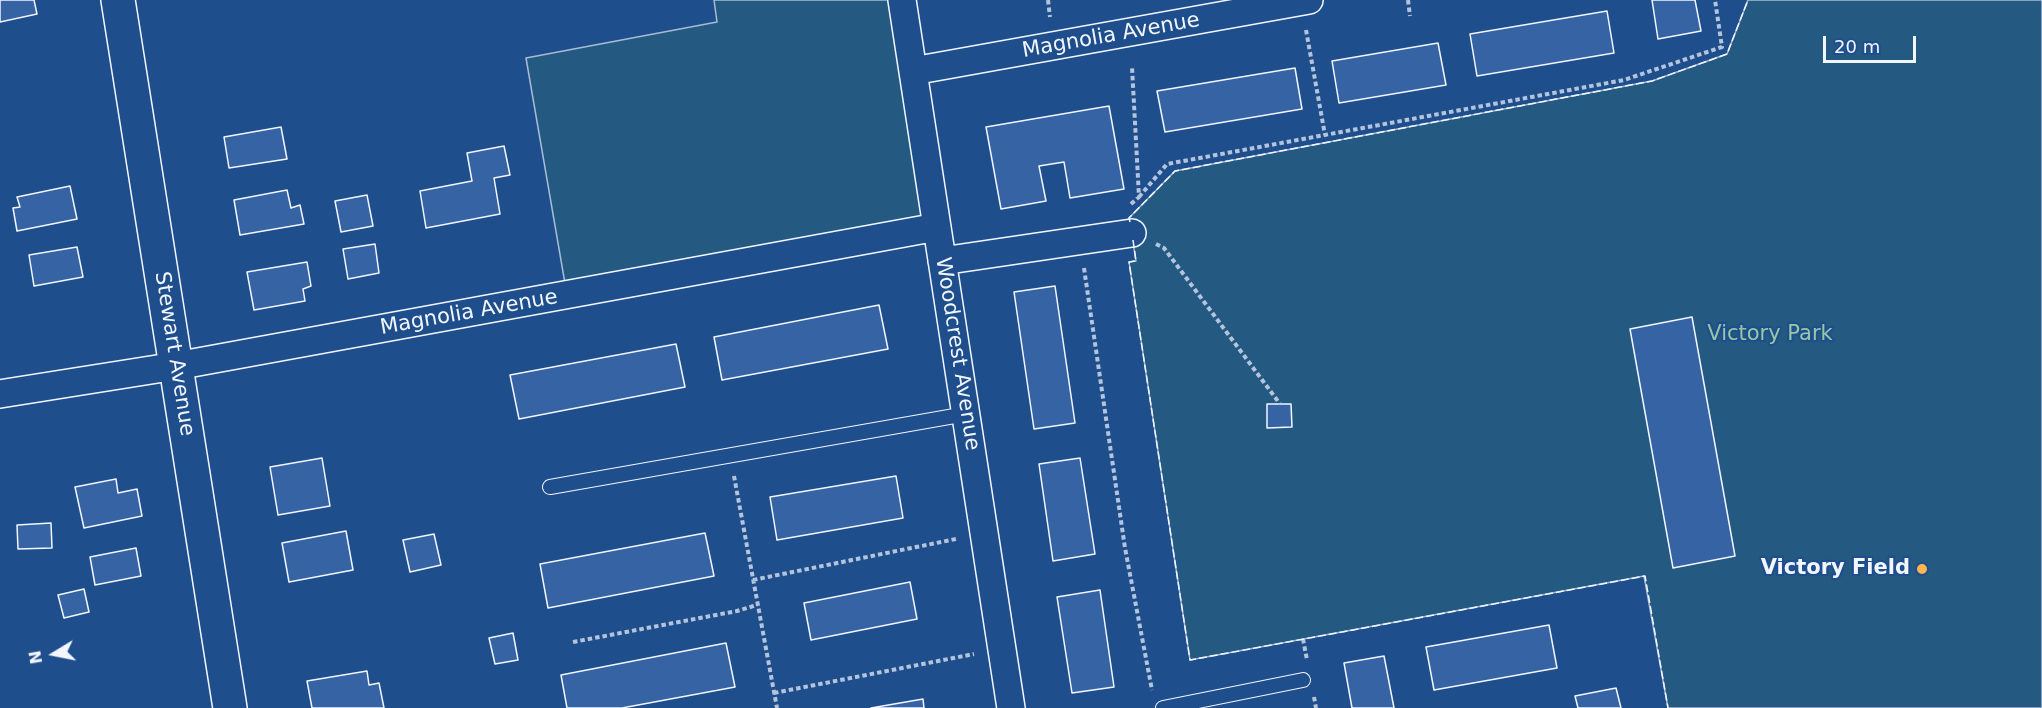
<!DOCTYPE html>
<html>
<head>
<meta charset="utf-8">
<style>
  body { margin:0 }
  #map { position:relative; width:2042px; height:708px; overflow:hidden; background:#1f4e8c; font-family:"DejaVu Sans",sans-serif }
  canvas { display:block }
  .north { position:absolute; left:24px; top:624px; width:60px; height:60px; -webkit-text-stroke:4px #1f4e8c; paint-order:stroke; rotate:260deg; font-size:16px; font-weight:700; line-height:24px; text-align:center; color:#f2f6ff }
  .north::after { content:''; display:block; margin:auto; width:21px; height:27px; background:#f2f6ff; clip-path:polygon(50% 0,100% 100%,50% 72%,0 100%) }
  .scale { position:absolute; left:1823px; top:36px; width:93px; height:27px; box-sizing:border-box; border:3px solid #f2f6ff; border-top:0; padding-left:8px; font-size:18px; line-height:21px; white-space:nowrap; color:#f2f6ff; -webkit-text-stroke:4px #1f4e8c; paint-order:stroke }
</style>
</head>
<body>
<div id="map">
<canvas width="2042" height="708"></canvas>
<div class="north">N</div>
<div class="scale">20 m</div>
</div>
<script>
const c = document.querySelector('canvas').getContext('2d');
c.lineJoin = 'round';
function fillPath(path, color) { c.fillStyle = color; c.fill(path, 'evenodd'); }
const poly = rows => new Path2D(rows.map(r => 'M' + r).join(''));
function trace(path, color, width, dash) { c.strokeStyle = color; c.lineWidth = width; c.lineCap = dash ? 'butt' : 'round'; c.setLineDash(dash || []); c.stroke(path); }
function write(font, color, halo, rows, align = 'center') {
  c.font = font + ' "DejaVu Sans",sans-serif'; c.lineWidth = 4.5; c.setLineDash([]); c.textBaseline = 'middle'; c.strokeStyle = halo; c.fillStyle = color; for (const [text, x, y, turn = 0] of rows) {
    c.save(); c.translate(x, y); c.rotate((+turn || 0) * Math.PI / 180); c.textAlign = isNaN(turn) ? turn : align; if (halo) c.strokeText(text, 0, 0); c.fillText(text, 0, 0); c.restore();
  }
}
const green = poly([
  [714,0,902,0,937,227,567,295,526,58,717,22,714,0],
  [1748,0,2042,0,2042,708,1668,708,1644,576,1190,660,1129,262,1136,261,1129,218,1175,171,1652,81,1727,54,1748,0]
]);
fillPath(green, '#245a82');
trace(green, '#a8bbd7', 1.5);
const building = poly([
  [0,0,34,0,37,14,0,22,0,0],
  [1652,0,1695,0,1701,31,1658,39,1652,0],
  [1607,11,1614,53,1477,76,1470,34,1607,11],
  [1438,43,1446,85,1339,103,1332,61,1438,43],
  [1295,68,1302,109,1165,132,1157,91,1295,68],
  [1109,106,1124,189,1070,198,1064,162,1039,166,1046,201,1001,209,986,127,1109,106],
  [281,127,287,159,229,168,224,137,281,127],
  [504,146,510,175,494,178,500,214,426,228,420,191,472,181,467,153,504,146],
  [70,186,77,219,17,231,13,208,20,207,17,197,70,186],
  [287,190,291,208,300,205,304,224,240,235,234,200,287,190],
  [367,195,373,226,341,232,335,201,367,195],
  [375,244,379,273,348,279,343,249,375,244],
  [77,247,83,277,34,286,29,255,77,247],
  [307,262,311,286,303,289,305,301,254,310,247,272,307,262],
  [1055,286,1075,423,1034,429,1014,292,1055,286],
  [879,305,888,349,722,380,714,337,879,305],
  [1692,317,1735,556,1673,568,1630,329,1692,317],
  [676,344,685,387,519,419,510,375,676,344],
  [1267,404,1291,404,1292,427,1267,428,1267,404],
  [322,458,330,506,278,515,270,467,322,458],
  [1080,458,1095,554,1053,561,1039,464,1080,458],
  [896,476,903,518,777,540,770,497,896,476],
  [116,479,118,493,137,489,142,516,84,528,75,487,116,479],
  [51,523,52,548,18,549,17,525,51,523],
  [346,531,353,570,289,582,282,543,346,531],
  [705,533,714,576,548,608,540,564,705,533],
  [434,534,441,565,410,572,403,540,434,534],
  [136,548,141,576,95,585,90,557,136,548],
  [910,582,917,619,811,640,804,603,910,582],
  [84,589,89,612,64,618,58,595,84,589],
  [1100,590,1114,687,1072,693,1057,597,1100,590],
  [1549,625,1557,668,1434,690,1426,647,1549,625],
  [513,633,518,660,495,664,489,638,513,633],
  [726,643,735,687,622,708,567,708,561,675,726,643],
  [1384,656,1394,708,1352,708,1344,663,1384,656],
  [367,671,369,685,379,683,384,708,312,708,307,681,367,671],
  [1616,688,1621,708,1578,708,1575,696,1616,688],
  [923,699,924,708,871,708,923,699]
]);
fillPath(building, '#3563a3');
trace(building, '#f2f6ff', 1.5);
const service = poly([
  [550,487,966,414],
  [1163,708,1303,680]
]);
const minor = poly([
  [902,0,1011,708],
  [913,71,1309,0],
  [942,261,1132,233],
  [0,394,176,366,937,227]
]);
const tertiary = poly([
  [118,0,230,708]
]);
trace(service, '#f2f6ff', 16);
trace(minor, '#f2f6ff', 30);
trace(tertiary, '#f2f6ff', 36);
trace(poly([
  [1048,0,1050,17],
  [1408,0,1410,16],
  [1306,30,1325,135],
  [1139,197,1167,164,1624,80,1722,47,1715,0],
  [1131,204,1139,197,1132,67],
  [1156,244,1164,248,1280,404],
  [1084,268,1125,548,1152,690],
  [734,476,777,708],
  [753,580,956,539],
  [1303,639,1307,660],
  [573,642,737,611,757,605],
  [774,693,974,654],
  [1314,697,1316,708]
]), '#b3c4dc', 4, [4.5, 3]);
trace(service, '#1f4e8c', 14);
trace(minor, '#1f4e8c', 27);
trace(tertiary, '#1f4e8c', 33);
trace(poly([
  [1130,222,1129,218,1175,171,1652,81,1727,54,1748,0],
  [1133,240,1136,261,1129,262,1190,660,1645,576,1668,708]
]), '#f2f6ff', 1.5, [8, 3]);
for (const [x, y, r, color] of [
  [1922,569,6,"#ffb74d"]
]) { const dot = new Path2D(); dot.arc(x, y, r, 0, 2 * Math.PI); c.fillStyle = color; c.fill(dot); trace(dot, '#1f4e8c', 2); }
write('21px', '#f2f6ff', '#1f4e8c', [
  ["Magnolia Avenue",1111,36,-10],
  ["Magnolia Avenue",469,313,-10],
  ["Stewart Avenue",174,354,81],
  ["Woodcrest Avenue",957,354,81]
]);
write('21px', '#97c8a6', '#1f4e8c', [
  ["Victory Park",1770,335]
]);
write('bold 21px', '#f2f6ff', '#1f4e8c', [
  ["Victory Field",1910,569]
], 'right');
</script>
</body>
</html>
